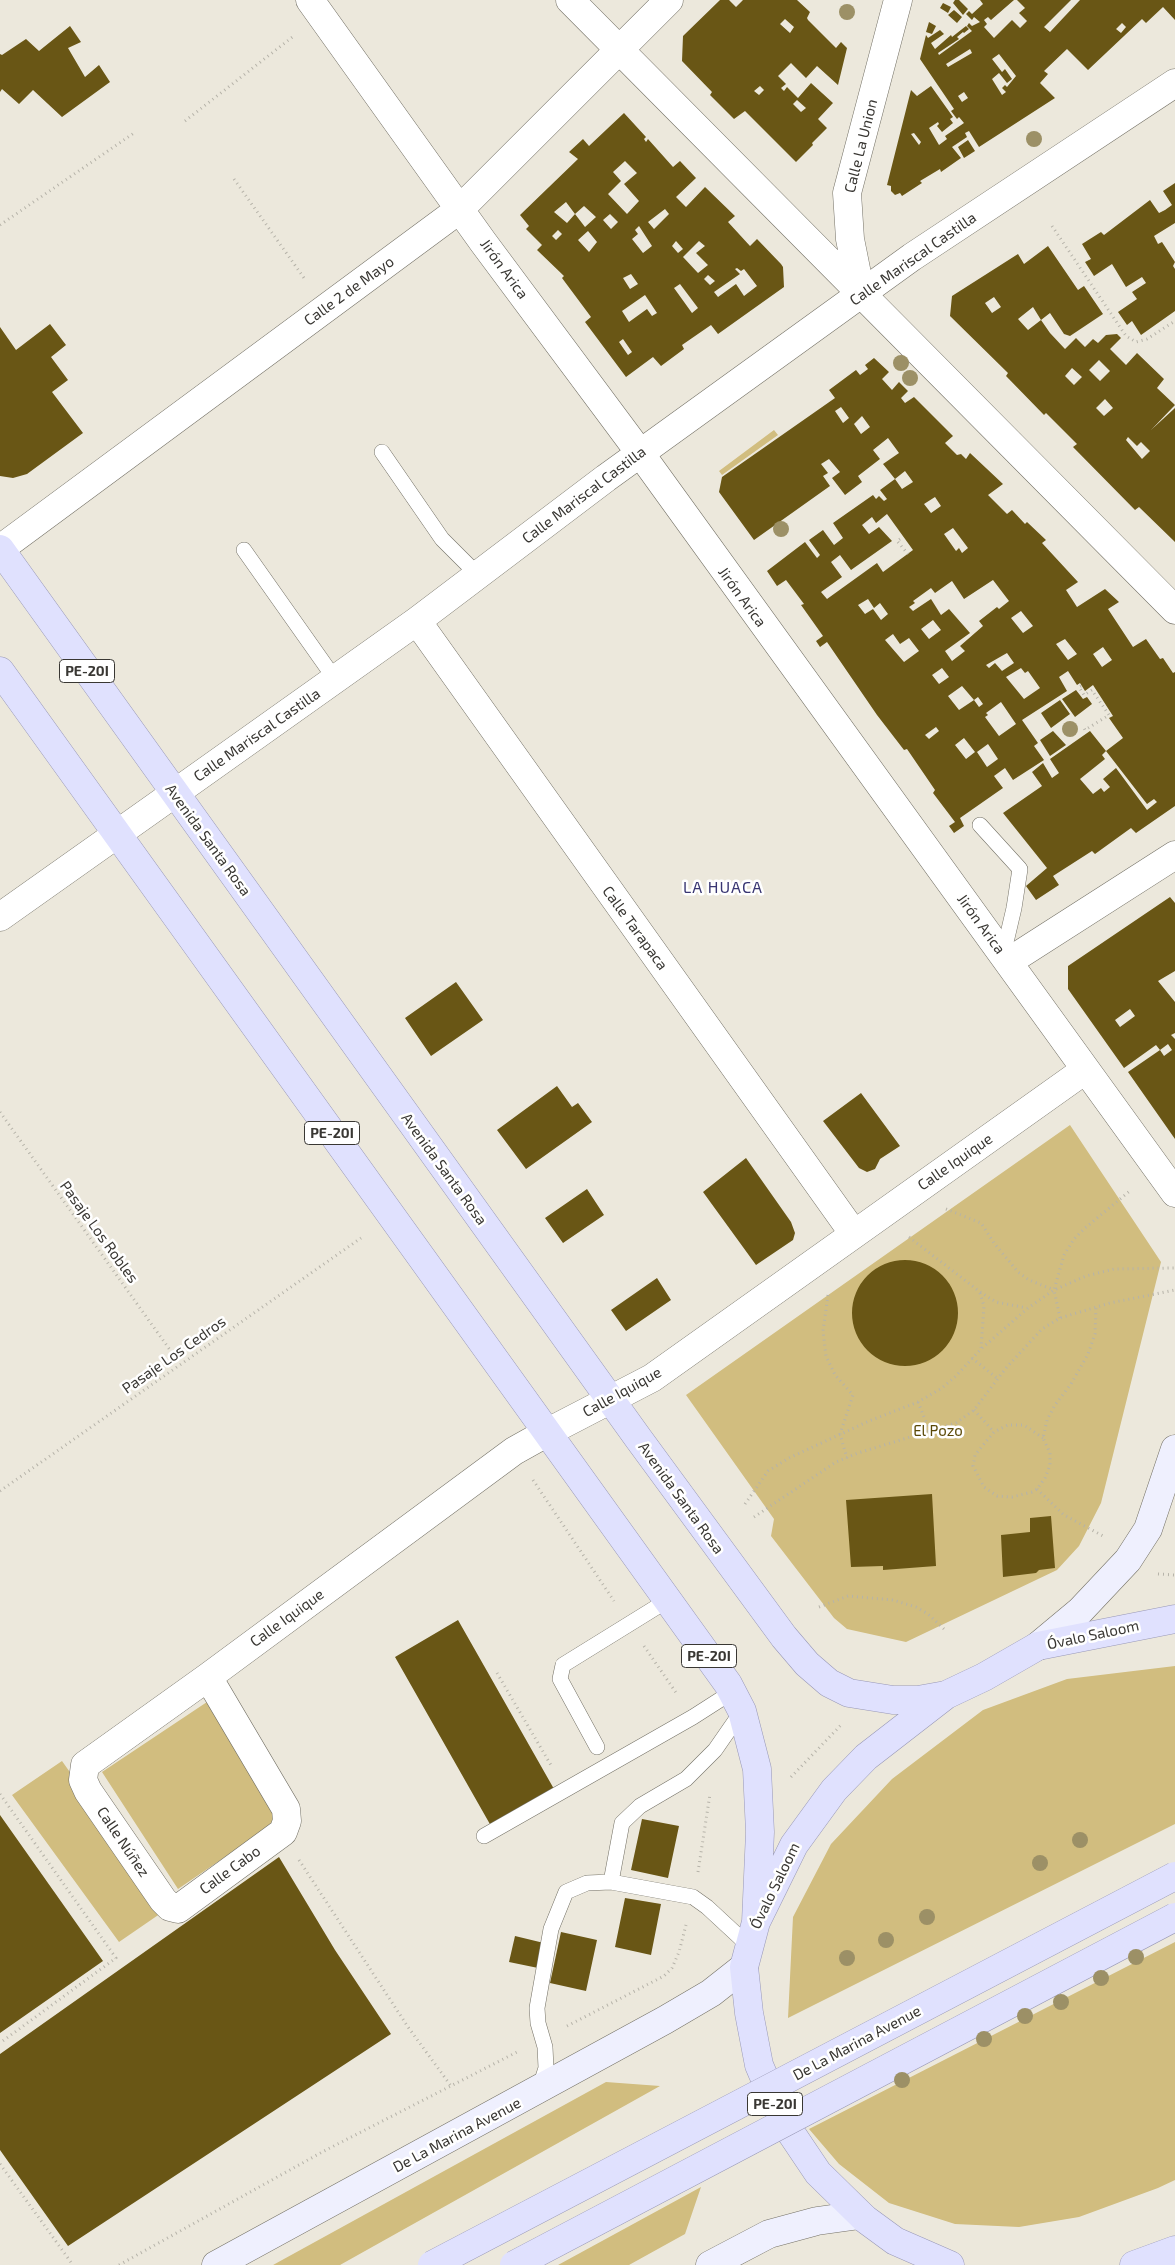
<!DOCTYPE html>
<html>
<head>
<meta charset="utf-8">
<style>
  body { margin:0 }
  canvas { display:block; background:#ece8dc }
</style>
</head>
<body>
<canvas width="1175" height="2265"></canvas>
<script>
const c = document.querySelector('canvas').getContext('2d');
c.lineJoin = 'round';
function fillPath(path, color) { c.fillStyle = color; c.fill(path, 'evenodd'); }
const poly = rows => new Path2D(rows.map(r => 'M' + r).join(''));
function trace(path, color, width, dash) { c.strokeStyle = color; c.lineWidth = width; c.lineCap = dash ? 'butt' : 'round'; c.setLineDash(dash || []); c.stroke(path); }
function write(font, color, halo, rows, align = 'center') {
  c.font = font + ' "Exo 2",sans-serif'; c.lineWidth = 5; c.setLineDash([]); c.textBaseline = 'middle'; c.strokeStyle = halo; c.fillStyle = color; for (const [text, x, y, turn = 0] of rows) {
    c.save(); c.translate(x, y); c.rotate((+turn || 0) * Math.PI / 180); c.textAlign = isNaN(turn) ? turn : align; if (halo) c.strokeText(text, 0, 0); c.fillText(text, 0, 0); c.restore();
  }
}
fillPath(poly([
  [774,430,778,435,722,475,719,471],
  [1070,1125,1161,1262,1101,1503,1079,1546,1057,1570,906,1642,847,1629,834,1618,771,1536,774,1519,686,1395],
  [1175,1666,1175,1824,788,2018,793,1917,831,1844,892,1779,983,1710,1067,1679],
  [207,1702,282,1818,178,1889,102,1772],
  [62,1761,167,1909,119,1942,12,1795],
  [1175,1942,1175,2180,1158,2188,1079,2217,1019,2227,955,2224,889,2203,839,2164,809,2129],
  [606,2082,660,2086,340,2265,273,2265],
  [701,2187,685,2234,629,2265,558,2265]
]), '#d1bd7f');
fillPath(poly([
  [720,0,729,0,736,7,743,0,797,0,810,12,807,18,808,20,836,48,841,42,847,48,838,85,817,66,806,78,791,63,778,76,786,84,781,88,784,91,787,87,798,98,811,83,833,103,818,119,827,128,812,143,813,145,796,162,745,111,734,119,710,95,712,92,682,61,683,36],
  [785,19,794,27,790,33,780,24],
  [760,86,764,90,759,95,754,91],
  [797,100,806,108,801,112,793,104],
  [955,0,959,0,968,9,963,15,953,3],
  [980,0,1014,0,991,20,988,17,984,20,987,24,984,27,994,38,1012,20,1020,28,1027,21,1019,13,1025,8,1017,0,1071,0,1044,27,1050,32,1080,0,1175,0,1175,20,1163,7,1146,23,1142,19,1088,70,1067,49,1044,71,1048,74,1040,83,1055,98,979,147,969,131,965,133,967,137,952,147,961,158,941,172,940,169,920,181,922,183,902,196,900,193,895,195,891,191,891,186,887,185,911,90,917,96,931,86,953,117,950,119,953,123,942,132,937,126,939,124,938,122,929,128,939,145,947,139,945,136,964,123,959,117,957,119,951,111,954,109,920,59,926,35,928,38,940,30,944,34,931,43,935,49,951,35,952,37,966,26,969,29,964,33,963,32,957,37,959,39,938,53,939,55,972,31,967,26,969,23,972,26,980,22,974,17,972,20,966,14,969,11,972,14,983,4],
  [1122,23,1126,27,1121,33,1116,29],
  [970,49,972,53,948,67,946,64],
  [999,54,1016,76,1007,87,1005,85,1002,88,1006,92,1002,95,992,79,999,73,1007,83,1012,79,1005,69,1002,72,992,59],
  [964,92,968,98,962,102,958,96],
  [914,133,921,142,919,145,911,134],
  [943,3,951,7,948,13,940,8],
  [954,10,962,17,957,23,948,15],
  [929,22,936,26,932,34,926,32],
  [70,26,81,42,68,48,85,77,99,65,110,82,62,117,33,90,19,104,2,89,0,92,0,54,2,55,26,39,39,51],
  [624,113,646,137,644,139,646,142,648,139,673,167,680,161,696,178,676,197,686,207,705,187,735,216,728,222,750,246,757,239,781,264,783,267,784,287,718,334,711,325,682,345,684,349,661,366,653,357,626,377,585,322,591,317,562,278,564,276,537,250,542,245,526,229,529,226,520,215,578,159,569,152,583,139,589,146],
  [625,161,637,173,624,184,639,201,627,214,608,194,621,181,613,172],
  [566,202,575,214,584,206,596,217,585,227,575,214,567,223,554,212],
  [665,209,669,214,654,229,648,222],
  [610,214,618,222,611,229,603,220],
  [639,226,652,246,643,253,632,239,638,234,635,230],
  [558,230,562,234,556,240,552,236],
  [588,231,597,242,589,252,578,240],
  [676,241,683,249,678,253,672,246],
  [699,241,705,246,696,253,708,265,698,273,683,257],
  [737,268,741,271,744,269,757,286,744,296,736,284,718,297,714,292,740,274,735,269],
  [631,274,638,284,630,289,623,278],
  [708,275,715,281,710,285,704,279],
  [680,284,698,308,692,313,674,288],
  [645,295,657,313,652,316,647,309,629,322,622,311],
  [623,339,632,352,628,355,619,342],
  [968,140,975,151,964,158,958,147],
  [1175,183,1175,223,1154,236,1158,244,1162,242,1175,262,1173,266,1175,269,1175,311,1141,335,1132,321,1127,325,1118,312,1137,299,1132,292,1146,283,1142,277,1126,287,1112,264,1094,276,1085,262,1091,259,1082,244,1101,232,1104,235,1150,200,1159,213,1165,210,1172,205,1163,191],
  [1048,246,1078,290,1084,286,1103,314,1070,336,1064,334,1050,313,1041,320,1050,333,1065,349,1076,338,1085,347,1093,339,1098,343,1106,335,1117,334,1121,338,1110,349,1126,365,1137,353,1164,379,1157,388,1175,405,1151,430,1175,408,1175,542,1139,507,1135,510,1073,447,1077,444,1046,413,1044,415,1006,376,1008,373,950,316,952,296,1018,254,1024,264],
  [994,297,1001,307,992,313,985,303],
  [1033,307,1041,320,1028,330,1018,319],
  [1099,360,1110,371,1100,381,1089,370],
  [1072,368,1082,377,1074,385,1065,376],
  [1105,399,1113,408,1104,416,1096,408],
  [1128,437,1137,446,1141,442,1150,451,1142,459,1126,440],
  [50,324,66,345,51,357,68,380,52,392,83,433,27,474,13,478,0,476,0,327,16,350],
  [874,358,889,372,882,379,892,390,899,382,908,391,901,398,905,403,914,397,953,436,945,443,957,455,961,454,966,459,970,453,1003,484,988,495,1007,514,1012,510,1025,524,1027,522,1046,540,1042,543,1078,582,1066,590,1077,607,1105,589,1119,602,1108,609,1133,647,1146,639,1160,659,1163,658,1173,673,1175,672,1175,806,1136,833,1131,828,1095,854,1092,851,1053,876,1059,885,1036,900,1026,886,1047,868,1003,813,1042,786,1032,772,1043,763,1052,778,1059,773,1050,759,1090,731,1106,751,1102,755,1105,759,1080,779,1093,794,1101,788,1104,792,1110,787,1103,779,1116,768,1147,810,1157,802,1154,799,1147,804,1106,751,1123,738,1109,718,1113,716,1093,685,1085,691,1080,683,1077,685,1068,671,1059,677,1067,691,1022,720,1038,743,1034,746,1044,760,1013,780,1005,768,994,776,1003,788,960,818,964,826,954,833,949,826,955,822,933,793,935,790,907,749,904,750,877,715,827,642,820,647,816,641,823,636,801,605,804,604,786,580,777,586,767,571,805,542,817,558,820,555,809,540,823,530,834,545,843,538,833,523,873,495,876,499,879,496,884,501,887,499,880,490,895,479,883,464,899,453,888,438,873,450,880,459,858,476,862,482,845,495,832,478,840,472,829,459,821,464,828,473,823,476,830,486,754,540,719,492,722,477,835,398,829,390,856,370,860,375,868,369,865,365],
  [841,407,849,418,843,423,835,411],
  [862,416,870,427,861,434,854,424],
  [905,471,913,482,902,489,895,479],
  [935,497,941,506,931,513,924,504],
  [887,514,913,550,883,572,877,563,827,599,821,592,842,577,831,562,840,555,851,570,892,541,879,527,869,534,862,525,872,517,876,523],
  [953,528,968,548,962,553,959,548,956,551,944,534],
  [993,580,1009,601,999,609,997,607,979,621,983,626,960,646,965,651,952,661,945,651,970,633,949,609,941,615,931,599,913,611,909,607,915,603,913,601,931,588,935,593,952,581,964,599],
  [868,599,874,608,880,603,888,614,881,620,873,609,865,614,858,605],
  [1021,611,1033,626,1023,633,1011,618],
  [933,620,941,630,929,639,921,629],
  [893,634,900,644,909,638,919,651,904,662,885,640],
  [1065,639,1077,654,1068,660,1056,644],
  [1103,647,1112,660,1102,667,1093,654],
  [1007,653,1014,663,1002,671,995,663,989,668,986,665],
  [942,668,949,677,939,684,932,675],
  [1021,668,1025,673,1028,671,1040,688,1024,699,1006,677],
  [962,686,974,700,978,697,983,704,979,707,974,700,959,710,948,696],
  [1001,702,1016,724,999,736,985,717,988,715,986,713],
  [936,727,939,731,929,739,925,735],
  [964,738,975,752,966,759,955,745],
  [988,744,998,759,987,767,977,752],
  [1076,690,1083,699,1087,697,1092,704,1075,717,1062,699],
  [1060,700,1070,714,1051,728,1041,713],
  [1053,731,1066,745,1050,756,1040,740],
  [1170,897,1175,903,1175,971,1158,981,1175,1002,1175,1033,1171,1035,1175,1039,1175,1139,1128,1072,1160,1050,1164,1056,1172,1050,1168,1044,1160,1050,1156,1045,1124,1068,1068,989,1068,966],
  [1130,1009,1135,1016,1120,1027,1115,1020],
  [456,982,483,1020,431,1056,405,1018],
  [557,1086,572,1107,578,1103,592,1122,526,1169,497,1130],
  [861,1093,900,1146,880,1159,875,1169,867,1172,859,1168,823,1121],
  [746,1158,791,1222,795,1233,793,1240,756,1265,703,1192],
  [587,1189,604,1215,563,1243,545,1218],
  '852 1313a53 53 0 1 1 106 0a53 53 0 1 1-106 0Z',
  [657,1278,671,1300,626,1331,611,1310],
  [932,1494,936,1566,883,1570,883,1566,851,1567,846,1500],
  [1051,1516,1055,1568,1039,1570,1036,1573,1003,1577,1001,1535,1030,1532,1030,1518],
  [458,1620,554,1789,491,1826,395,1657],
  [0,1815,103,1961,0,2033],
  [642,1819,679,1826,668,1878,631,1870],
  [279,1857,335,1950,391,2034,68,2246,0,2150,0,2054],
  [625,1898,661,1904,651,1955,615,1947],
  [561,1932,597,1940,586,1991,550,1983],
  [515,1936,548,1944,543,1969,509,1962]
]), '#695615');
const service = poly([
  [382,452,442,539,478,575],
  [244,550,335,679],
  [980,825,1020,869,1014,908,1003,955],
  [742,1711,715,1750,686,1779,640,1806,622,1823,611,1882,693,1897,707,1907,748,1945],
  [597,1747,560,1679,563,1665,668,1600],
  [484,1836,693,1717,732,1692],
  [540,2087,546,2068,545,2047,538,2023,537,2008,551,1929,566,1892,587,1883,611,1882]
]);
const minor = poly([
  [310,0,483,242,640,453,1175,1193],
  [570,0,1175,610],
  [861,294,850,239,847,193,898,0],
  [0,549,460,209,669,0],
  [417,621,854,1234],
  [175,793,417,621,606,478,912,257,1175,83],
  [1008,962,1175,855],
  [208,1677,286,1809,287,1821,283,1832,178,1909,170,1907,163,1900,88,1791,83,1780,85,1765,208,1677,514,1451,548,1432,652,1378,1085,1070]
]);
const tertiary = poly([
  [0,917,175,793]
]);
const secondary = poly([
  [1038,1646,1080,1611,1128,1560,1148,1529,1175,1449],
  [216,2265,665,2020,711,1993,744,1967],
  [710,2265,769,2234,817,2221,860,2215]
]);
const primary = poly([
  [0,549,638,1438,784,1637,807,1664,829,1683,849,1693,893,1700,918,1700,946,1695],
  [0,671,728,1684,742,1711,757,1769,760,1832,756,1922],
  [950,2265,895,2241,865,2219,818,2173,783,2121,759,2065,749,2013,744,1967,756,1922,794,1845,834,1790,866,1757,946,1695,984,1677,1038,1646,1175,1619],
  [1134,2265,1175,2250]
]);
trace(service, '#747166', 16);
trace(minor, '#747166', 29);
trace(tertiary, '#747166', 29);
trace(secondary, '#747166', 29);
trace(primary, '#9898b6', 29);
trace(poly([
  [185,121,295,35],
  [234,179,304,278],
  [0,225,134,133],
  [1052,226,1126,336,1136,342,1147,339,1175,321],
  [900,539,897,541,908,554],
  [1081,686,1079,687,1084,695,1092,690,1109,715,1085,730,1084,728],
  [0,1112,180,1364],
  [946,1209,981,1223,994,1243,1018,1272,1029,1280,1054,1290],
  [909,1237,980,1292,996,1302,1027,1308],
  [980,1293,984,1306,981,1348],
  [828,1295,823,1331,826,1356,835,1375,853,1395,840,1434,847,1458],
  [1060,1318,1054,1290,1064,1255,1074,1239,1085,1228,1131,1190],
  [972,1358,998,1379],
  [918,1402,930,1432],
  [974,1410,994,1432],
  [1043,1438,1024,1425,1008,1425,994,1432,975,1455,973,1466,984,1487,997,1496,1012,1497,1032,1492,1037,1489,1045,1478,1050,1465,1050,1453,1043,1438,1047,1420,1055,1405,1071,1384,1088,1354,1095,1334,1096,1307],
  [533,1480,614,1601],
  [1037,1489,1064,1515,1105,1537],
  [0,1491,361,1238],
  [745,1504,768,1471,789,1458,869,1421,918,1402,942,1388,956,1376,981,1349,1028,1308,1054,1290,1086,1276,1114,1269,1174,1268],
  [754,1517,836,1462,858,1453,956,1423,974,1410,1006,1368,1042,1329,1060,1318,1110,1303,1175,1290],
  [1158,1574,1175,1575],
  [819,1607,848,1596,893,1600,916,1607,928,1614,944,1629],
  [644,1646,677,1694],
  [497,1673,552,1767],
  [791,1777,842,1724],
  [0,1794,116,1958,0,2043],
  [299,1860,408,2027,451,2086],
  [698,1872,710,1794],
  [567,2026,664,1976,672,1968,679,1952,686,1925],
  [0,2164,73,2265],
  [119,2265,324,2151,519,2051]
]), '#b6b3a9', 3, [1, 4]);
trace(service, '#fff', 15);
trace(minor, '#fff', 28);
trace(tertiary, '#fff', 28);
trace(secondary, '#eff0fe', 28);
trace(primary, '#e0e1fe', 28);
const primaryBridge = poly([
  [432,2265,1175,1876],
  [514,2265,1175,1917]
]);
trace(primaryBridge, '#9898b6', 29, []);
trace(primaryBridge, '#e0e1fe', 28);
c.fillStyle = '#9c9066';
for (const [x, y] of [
  [847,12],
  [1034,139],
  [901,363],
  [910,378],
  [781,529],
  [1070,729],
  [1080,1840],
  [1040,1863],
  [927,1917],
  [886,1940],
  [1136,1957],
  [847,1958],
  [1101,1978],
  [1061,2002],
  [1025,2016],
  [984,2039],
  [902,2080]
]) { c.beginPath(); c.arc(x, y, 8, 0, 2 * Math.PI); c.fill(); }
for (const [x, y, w] of [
  [87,671,55],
  [332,1133,55],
  [709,1656,55],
  [775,2104,55]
]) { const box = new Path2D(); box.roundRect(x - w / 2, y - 11.5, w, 23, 4); c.fillStyle = '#fff'; c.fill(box); trace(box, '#393733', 1); }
write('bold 14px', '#393733', null, [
  ["PE-20I",87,671],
  ["PE-20I",332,1133],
  ["PE-20I",709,1656],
  ["PE-20I",775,2104]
]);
write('15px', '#393733', '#fff', [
  ["Calle La Union",861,146,-76],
  ["Calle Mariscal Castilla",913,259,-35],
  ["Jirón Arica",504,269,54],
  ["Calle 2 de Mayo",349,291,-36],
  ["Calle Mariscal Castilla",584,495,-37],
  ["Jirón Arica",742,597,54],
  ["Calle Mariscal Castilla",257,735,-35],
  ["Avenida Santa Rosa",208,840,54],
  ["Jirón Arica",981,924,54],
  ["Calle Tarapaca",635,928,54],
  ["Calle Iquique",955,1162,-35],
  ["Avenida Santa Rosa",444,1169,54],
  ["Pasaje Los Robles",99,1232,54],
  ["Pasaje Los Cedros",174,1355,-35],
  ["Calle Iquique",622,1392,-29],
  ["Avenida Santa Rosa",681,1498,54],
  ["Calle Iquique",287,1618,-36],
  ["Óvalo Saloom",1093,1635,-12],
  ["Calle Núñez",123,1842,56],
  ["Calle Cabo",230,1870,-36],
  ["Óvalo Saloom",775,1886,-64],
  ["De La Marina Avenue",857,2043,-28],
  ["De La Marina Avenue",457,2135,-28]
]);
write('15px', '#5a4806', '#fff', [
  ["El Pozo",938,1431]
]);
c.letterSpacing = '1px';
write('16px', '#393672', '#fff', [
  ["LA HUACA",723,888]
]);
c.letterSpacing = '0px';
</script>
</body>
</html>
